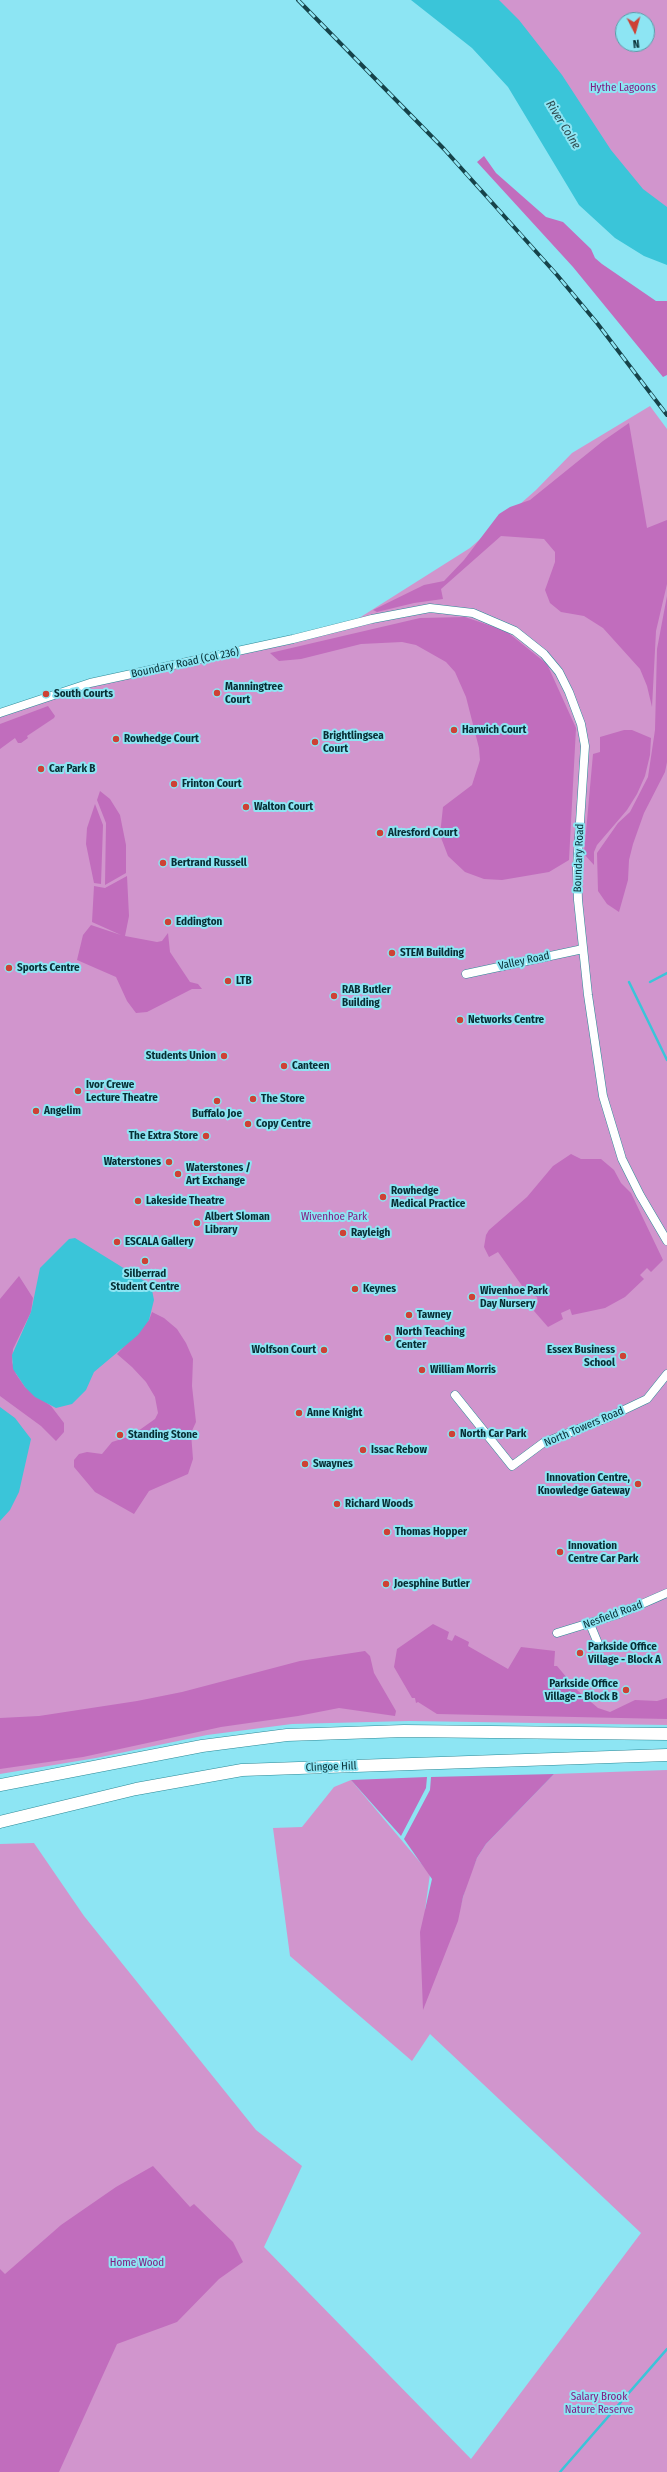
<!DOCTYPE html>
<html>
<head>
<meta charset="utf-8">
<style>
  body { margin:0 }
  #map { position:relative; width:667px; height:2472px; overflow:hidden; background:#8de5f3; font-family:"Fira Sans Condensed",sans-serif }
  canvas { display:block }
  .north { position:absolute; left:615px; top:12px; width:40px; height:40px; box-sizing:border-box; background:#8de5f3; border:1px solid #579ca7; border-radius:50%; rotate:174deg; font-size:11px; font-weight:700; line-height:16px; text-align:center; color:#072f35 }
  .north::after { content:''; display:block; margin:auto; width:14px; height:18px; background:#ce4135; clip-path:polygon(50% 0,100% 100%,50% 72%,0 100%) }
</style>
</head>
<body>
<div id="map">
<canvas width="667" height="2472"></canvas>
<div class="north">N</div>
</div>
<script>
const c = document.querySelector('canvas').getContext('2d');
c.lineJoin = 'round';
function fillPath(path, color) { c.fillStyle = color; c.fill(path, 'evenodd'); }
const poly = rows => new Path2D(rows.map(r => 'M' + r).join(''));
function trace(path, color, width, dash) { c.strokeStyle = color; c.lineWidth = width; c.lineCap = dash ? 'butt' : 'round'; c.setLineDash(dash || []); c.stroke(path); }
function write(font, color, halo, rows, align = 'center') {
  c.font = font + ' "Fira Sans Condensed",sans-serif'; c.lineWidth = 4; c.setLineDash([]); c.textBaseline = 'middle'; c.strokeStyle = halo; c.fillStyle = color; for (const [text, x, y, turn = 0] of rows) {
    c.save(); c.translate(x, y); c.rotate((+turn || 0) * Math.PI / 180); c.textAlign = isNaN(turn) ? turn : align; if (halo) c.strokeText(text, 0, 0); c.fillText(text, 0, 0); c.restore();
  }
}
fillPath(poly([
  [476,0,667,0,667,233],
  [623,20,647,20,647,44,623,44],
  [650,406,667,429,667,1725,409,1721,292,1724,207,1735,96,1758,0,1774,0,713,65,691,348,625,470,548,536,490,572,453],
  [667,1770,667,2472,0,2472,0,1844,34,1843,84,1916,256,2130,302,2166,264,2247,471,2459,641,2233,430,2034,412,2061,290,1956,273,1828,302,1827,334,1787,351,1780,430,1874,425,1910,460,1908,468,1879,477,1858,486,1844,554,1774]
]), '#d195cd');
fillPath(poly([
  [484,156,496,173,546,217,563,222,591,249,595,258,602,264,656,301,667,301,667,375,663,377,573,267,477,162],
  [629,423,647,528,667,520,667,584,656,631,652,707,647,686,640,669,603,628,584,616,561,612,550,603,545,590,555,562,555,552,544,539,501,536,441,589,443,599,414,603,377,612,373,610,424,585,444,581,464,560,499,514,510,507,530,500,603,441],
  [667,596,667,762,665,772,644,813,633,844,629,860,628,880,619,912,607,904,598,891,597,853,618,823,630,812,648,777,655,730,657,649],
  [465,617,506,631,547,664,576,728,569,860,549,872,502,880,484,879,465,872,448,856,440,835,443,807,472,785,480,760,479,748,466,697,455,672,446,662,416,645,402,642,361,644,301,659,279,661,270,653,420,618],
  [48,706,55,716,54,718,27,736,28,738,21,743,18,743,15,738,0,749,0,724],
  [624,730,632,730,651,738,650,755,645,776,637,794,627,810,597,845,594,852,594,865,584,854,593,754,600,752,600,737],
  [100,791,110,799,120,815,126,845,126,873,105,885,106,823,97,800],
  [95,804,103,825,101,884,94,883,86,844,87,828],
  [127,876,129,916,125,936,157,942,162,941,168,933,170,952,190,982,198,984,202,989,192,989,147,1012,136,1013,127,1001,116,977,77,960,83,935,91,925,121,935,92,922,94,886,105,888],
  [571,1154,581,1159,601,1159,614,1170,621,1183,631,1193,663,1260,651,1272,647,1268,640,1275,644,1279,625,1297,605,1308,572,1315,570,1309,561,1313,563,1319,548,1327,534,1311,538,1302,537,1297,525,1290,498,1252,489,1257,484,1247,486,1235,489,1230,527,1197,553,1166],
  [19,1276,33,1298,31,1312,13,1349,12,1362,16,1374,25,1387,51,1406,64,1423,64,1432,56,1441,41,1426,0,1396,0,1299],
  [152,1312,164,1318,177,1329,186,1343,193,1359,192,1386,196,1422,191,1433,193,1459,188,1474,149,1491,134,1514,95,1492,74,1467,74,1460,79,1454,87,1452,102,1454,112,1442,131,1436,155,1419,158,1413,155,1397,146,1382,132,1367,117,1354,149,1320],
  [433,1624,449,1632,447,1639,452,1641,455,1635,469,1642,468,1646,508,1669,521,1647,555,1651,554,1666,557,1666,578,1691,598,1708,610,1712,635,1700,657,1701,667,1698,667,1719,437,1714,418,1702,416,1703,415,1698,412,1698,394,1667,397,1649],
  [365,1651,370,1656,374,1673,396,1711,395,1716,339,1708,298,1716,221,1727,83,1757,0,1769,0,1718,39,1716,137,1701,182,1692,300,1661],
  [554,1774,486,1844,477,1858,463,1897,458,1921,423,2010,420,1932,432,1879,404,1839,430,1790,431,1777],
  [427,1777,426,1788,401,1836,351,1780],
  [153,2166,190,2207,194,2204,233,2242,243,2262,219,2279,177,2322,117,2344,59,2472,0,2472,0,2269,5,2274,61,2225,116,2187]
]), '#c16dbd');
fillPath(poly([
  [411,0,499,0,519,20,562,75,611,150,643,189,667,207,667,265,644,256,615,238,579,205,508,87,472,48],
  [75,1238,151,1285,154,1300,149,1320,138,1335,94,1372,86,1390,72,1404,56,1408,35,1397,25,1387,13,1369,12,1355,31,1312,40,1268,69,1239],
  [0,1407,15,1418,31,1439,19,1492,10,1510,0,1521]
]), '#3ac5d9');
trace(poly([
  [629,982,667,1060],
  [650,982,667,973],
  [560,2472,667,2349]
]), '#3ac5d9', 2.5);
const minor = poly([
  [0,713,90,683,293,639,372,619,430,608,473,613,515,631,544,654,559,672,569,692,581,724,585,746,577,868,578,900,588,995,603,1096,622,1159,640,1195,667,1241],
  [466,974,583,949],
  [455,1395,512,1466,543,1443,609,1417,647,1399,667,1374],
  [590,1624,597,1641],
  [557,1633,619,1614,667,1593]
]);
const primary = poly([
  [0,1785,202,1746,287,1735,404,1731,667,1734],
  [0,1822,136,1789,242,1770,667,1755]
]);
trace(minor, '#2c8997', 9);
trace(primary, '#2c8997', 13);
trace(minor, '#fff', 8);
trace(primary, '#fff', 12);
const rail = poly([
  [298,0,444,149,557,275,597,323,667,415]
]);
trace(rail, '#16434a', 4);
trace(rail, '#8de5f3', 2.5, [8]);
for (const [x, y, r, color] of [
  [217,693,4,"#ce4135"],
  [46,694,4,"#ce4135"],
  [454,730,4,"#ce4135"],
  [116,739,4,"#ce4135"],
  [315,742,4,"#ce4135"],
  [41,769,4,"#ce4135"],
  [174,784,4,"#ce4135"],
  [246,807,4,"#ce4135"],
  [380,833,4,"#ce4135"],
  [163,863,4,"#ce4135"],
  [168,922,4,"#ce4135"],
  [392,953,4,"#ce4135"],
  [9,968,4,"#ce4135"],
  [228,981,4,"#ce4135"],
  [334,996,4,"#ce4135"],
  [460,1020,4,"#ce4135"],
  [224,1056,4,"#ce4135"],
  [284,1066,4,"#ce4135"],
  [78,1091,4,"#ce4135"],
  [253,1099,4,"#ce4135"],
  [217,1101,4,"#ce4135"],
  [36,1111,4,"#ce4135"],
  [248,1124,4,"#ce4135"],
  [206,1136,4,"#ce4135"],
  [169,1162,4,"#ce4135"],
  [178,1174,4,"#ce4135"],
  [383,1197,4,"#ce4135"],
  [138,1201,4,"#ce4135"],
  [197,1223,4,"#ce4135"],
  [343,1233,4,"#ce4135"],
  [117,1242,4,"#ce4135"],
  [145,1261,4,"#ce4135"],
  [355,1289,4,"#ce4135"],
  [472,1297,4,"#ce4135"],
  [409,1315,4,"#ce4135"],
  [388,1338,4,"#ce4135"],
  [324,1350,4,"#ce4135"],
  [623,1356,4,"#ce4135"],
  [422,1370,4,"#ce4135"],
  [299,1413,4,"#ce4135"],
  [452,1434,4,"#ce4135"],
  [120,1435,4,"#ce4135"],
  [363,1450,4,"#ce4135"],
  [305,1464,4,"#ce4135"],
  [638,1484,4,"#ce4135"],
  [337,1504,4,"#ce4135"],
  [387,1532,4,"#ce4135"],
  [560,1552,4,"#ce4135"],
  [386,1584,4,"#ce4135"],
  [580,1653,4,"#ce4135"],
  [626,1690,4,"#ce4135"]
]) { const dot = new Path2D(); dot.arc(x, y, r, 0, 2 * Math.PI); c.fillStyle = color; c.fill(dot); trace(dot, '#8de5f3', 1.5); }
write('11px', '#831c81', '#8de5f3', [
  ["Hythe Lagoons",623,88],
  ["Wivenhoe Park",334,1217],
  ["Home Wood",137,2263],
  ["Salary Brook",599,2397],
  ["Nature Reserve",599,2410]
]);
write('11px', '#072f35', '#8de5f3', [
  ["Boundary Road (Col 236)",185,663,-12],
  ["Boundary Road",579,858,-88],
  ["Valley Road",524,961,-12],
  ["North Towers Road",584,1427,-23],
  ["Nesfield Road",613,1615,-20],
  ["Clingoe Hill",331,1767,-2]
]);
write('bold 11px', '#072f35', '#8de5f3', [
  ["Manningtree",225,687],
  ["Court",225,700],
  ["South Courts",54,694],
  ["Harwich Court",462,730],
  ["Brightlingsea",323,736],
  ["Court",323,749],
  ["Rowhedge Court",124,739],
  ["Car Park B",49,769],
  ["Frinton Court",182,784],
  ["Walton Court",254,807],
  ["Alresford Court",388,833],
  ["Bertrand Russell",171,863],
  ["Eddington",176,922],
  ["STEM Building",400,953],
  ["Sports Centre",17,968],
  ["LTB",236,981],
  ["RAB Butler",342,990],
  ["Building",342,1003],
  ["Networks Centre",468,1020],
  ["Students Union",216,1056,"right"],
  ["Canteen",292,1066],
  ["Ivor Crewe",86,1085],
  ["Lecture Theatre",86,1098],
  ["The Store",261,1099],
  ["Angelim",44,1111],
  ["Buffalo Joe",217,1114,"center"],
  ["Copy Centre",256,1124],
  ["The Extra Store",198,1136,"right"],
  ["Waterstones",161,1162,"right"],
  ["Waterstones /",186,1168],
  ["Art Exchange",186,1181],
  ["Rowhedge",391,1191],
  ["Medical Practice",391,1204],
  ["Lakeside Theatre",146,1201],
  ["Albert Sloman",205,1217],
  ["Library",205,1230],
  ["Rayleigh",351,1233],
  ["ESCALA Gallery",125,1242],
  ["Silberrad",145,1274,"center"],
  ["Student Centre",145,1287,"center"],
  ["Keynes",363,1289],
  ["Wivenhoe Park",480,1291],
  ["Day Nursery",480,1304],
  ["Tawney",417,1315],
  ["North Teaching",396,1332],
  ["Center",396,1345],
  ["Wolfson Court",316,1350,"right"],
  ["Essex Business",615,1350,"right"],
  ["School",615,1363,"right"],
  ["William Morris",430,1370],
  ["Anne Knight",307,1413],
  ["North Car Park",460,1434],
  ["Standing Stone",128,1435],
  ["Issac Rebow",371,1450],
  ["Swaynes",313,1464],
  ["Innovation Centre,",630,1478,"right"],
  ["Knowledge Gateway",630,1491,"right"],
  ["Richard Woods",345,1504],
  ["Thomas Hopper",395,1532],
  ["Innovation",568,1546],
  ["Centre Car Park",568,1559],
  ["Joesphine Butler",394,1584],
  ["Parkside Office",588,1647],
  ["Village - Block A",588,1660],
  ["Parkside Office",618,1684,"right"],
  ["Village - Block B",618,1697,"right"]
], 'left');
write('italic 12px', '#2d494e', '#8de5f3', [
  ["River Colne",563,125,58]
]);
</script>
</body>
</html>
